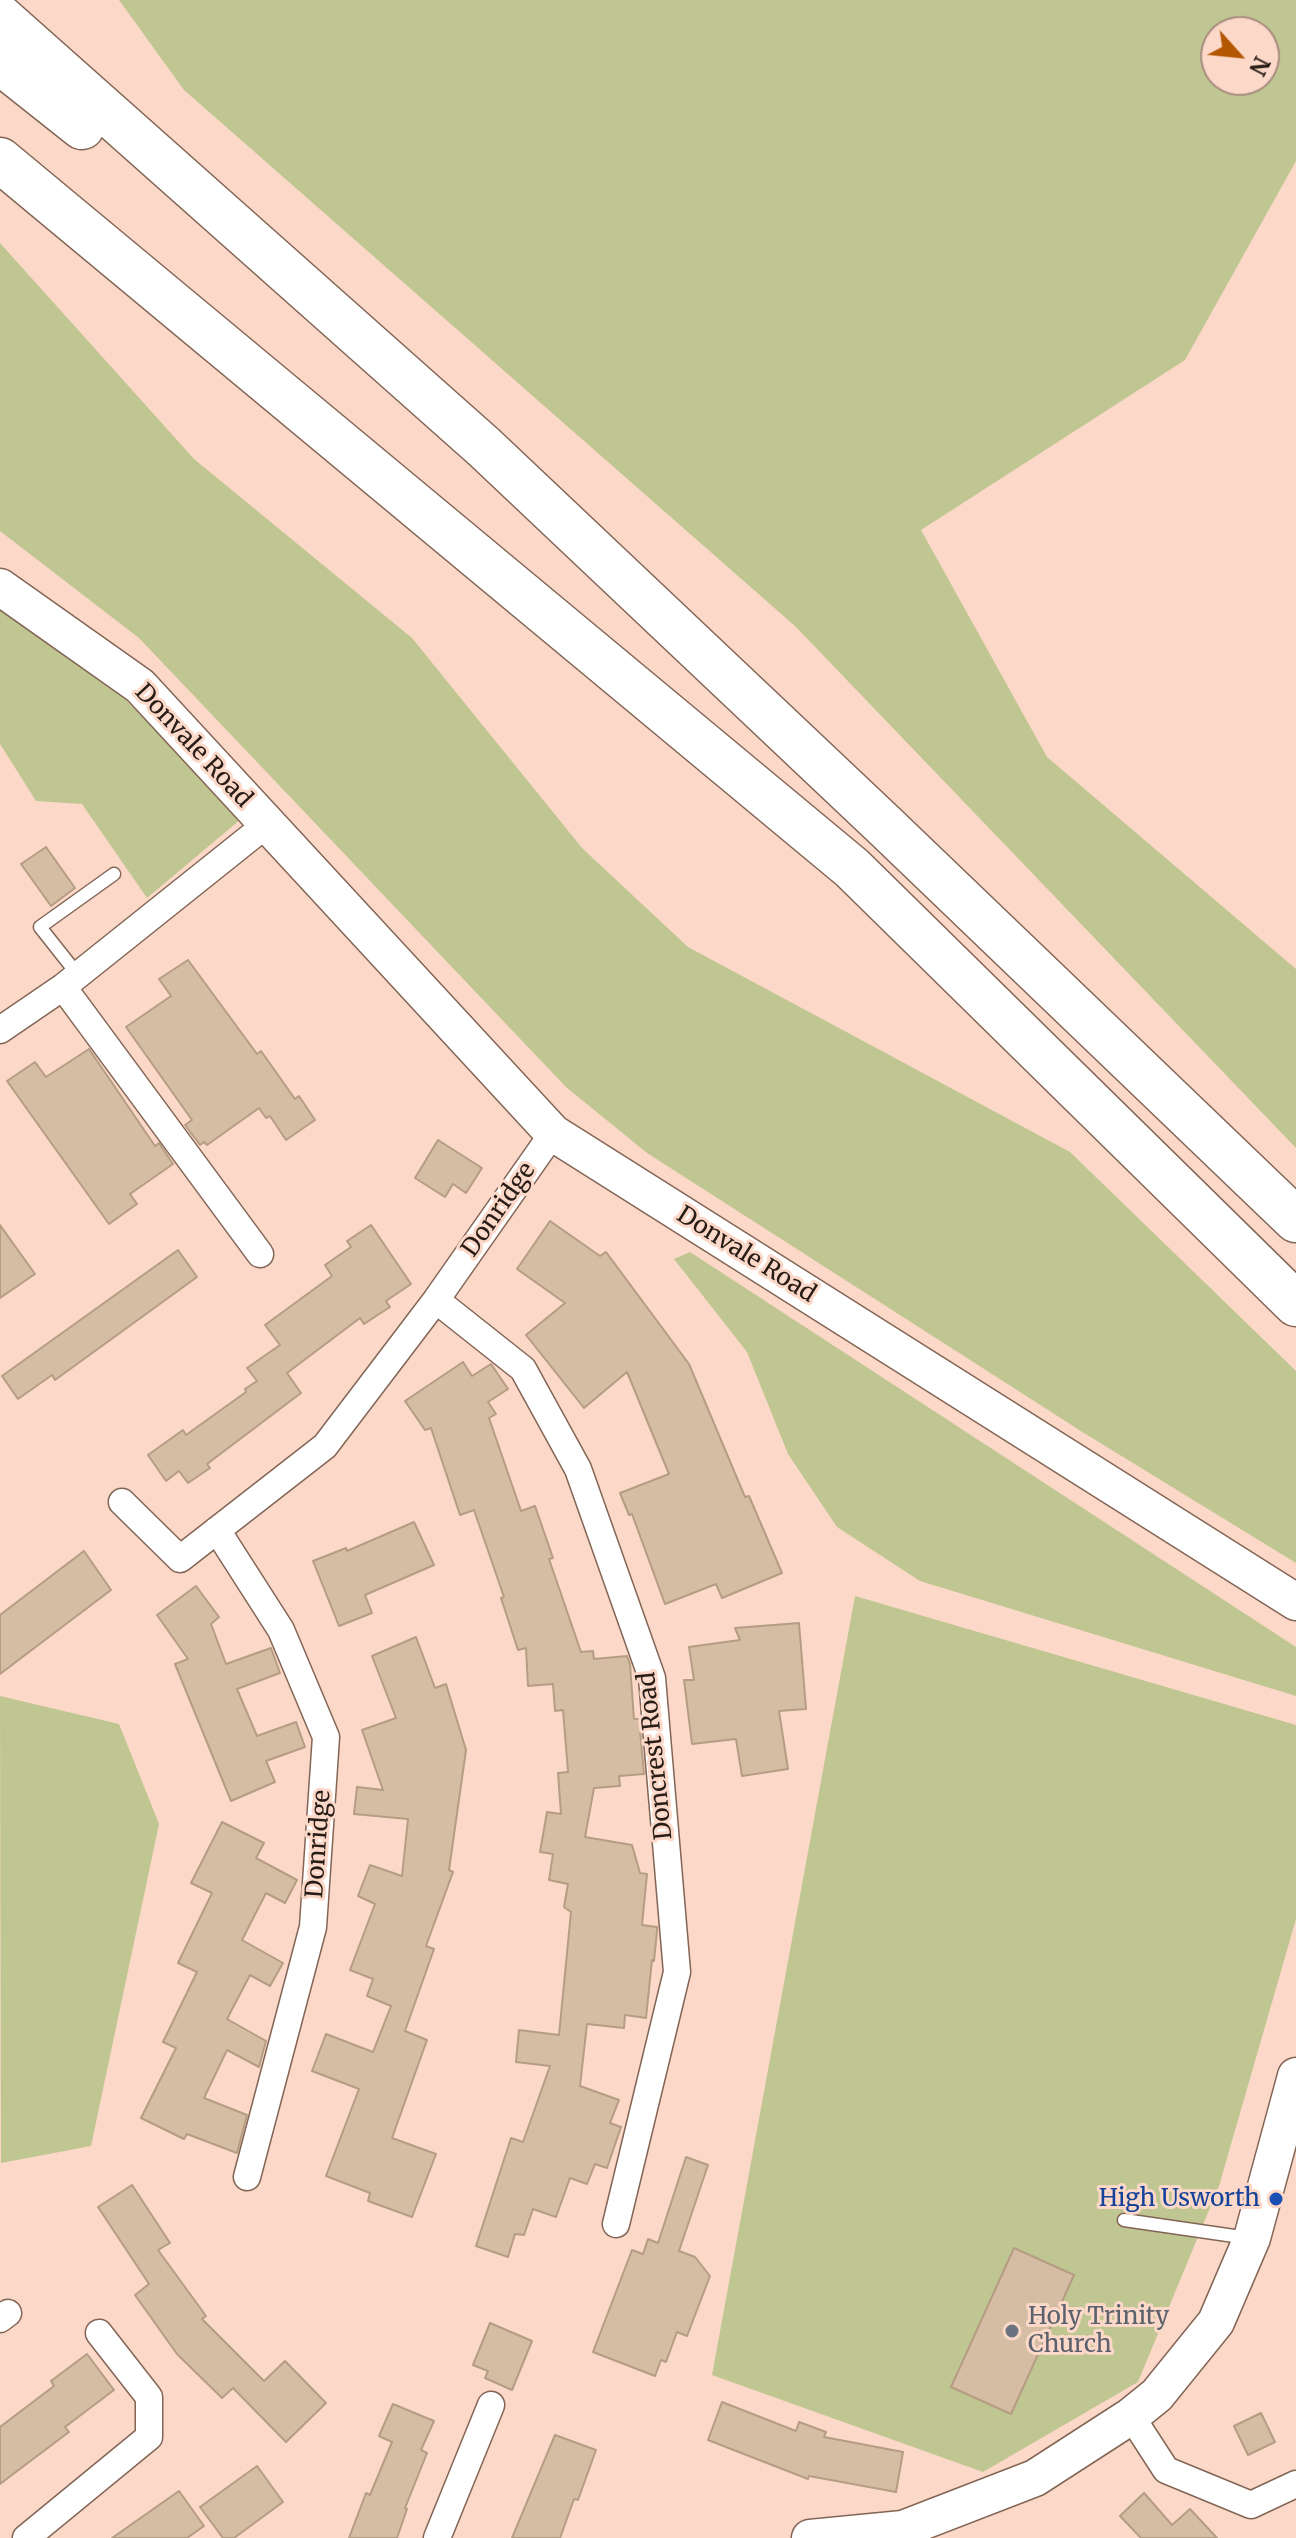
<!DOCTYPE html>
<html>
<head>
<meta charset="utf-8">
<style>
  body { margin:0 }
  #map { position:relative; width:1296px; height:2538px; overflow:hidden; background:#fbd8c8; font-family:Merriweather,serif }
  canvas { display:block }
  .north { position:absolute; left:1200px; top:16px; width:80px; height:80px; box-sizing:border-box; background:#fbd8c8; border:2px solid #a78d81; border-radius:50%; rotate:117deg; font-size:22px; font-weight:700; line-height:32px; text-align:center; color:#281c16 }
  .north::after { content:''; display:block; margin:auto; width:28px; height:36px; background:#b45702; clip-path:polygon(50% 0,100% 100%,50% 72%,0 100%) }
</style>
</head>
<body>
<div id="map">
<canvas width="1296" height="2538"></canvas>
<div class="north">N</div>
</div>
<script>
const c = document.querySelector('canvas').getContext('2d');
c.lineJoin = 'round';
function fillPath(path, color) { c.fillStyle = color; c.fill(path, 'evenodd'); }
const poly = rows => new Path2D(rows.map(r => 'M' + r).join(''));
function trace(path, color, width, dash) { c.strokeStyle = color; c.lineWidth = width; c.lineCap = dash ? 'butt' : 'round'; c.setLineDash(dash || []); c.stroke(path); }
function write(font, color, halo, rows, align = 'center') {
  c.font = font + ' Merriweather,serif'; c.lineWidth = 6; c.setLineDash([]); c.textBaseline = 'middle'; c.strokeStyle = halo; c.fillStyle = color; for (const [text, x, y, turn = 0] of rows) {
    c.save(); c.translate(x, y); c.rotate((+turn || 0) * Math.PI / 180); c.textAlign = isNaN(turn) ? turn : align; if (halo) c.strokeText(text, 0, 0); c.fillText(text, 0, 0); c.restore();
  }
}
fillPath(poly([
  [119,0,1296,0,1296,161,1185,360,921,530,1047,757,1296,969,1296,1148,795,626,184,90],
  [1216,32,1264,32,1264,80,1216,80],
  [0,243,194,459,412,638,582,848,688,947,1070,1152,1296,1371,1296,1563,1084,1433,647,1153,566,1087,139,638,0,531],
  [0,610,125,699,241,819,147,898,82,804,36,801,0,744],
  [690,1252,1296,1647,1296,1696,920,1581,837,1527,788,1454,747,1352,674,1259],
  [855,1596,1296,1725,1296,1919,1219,2186,1138,2382,983,2472,712,2375],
  [0,1696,119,1724,159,1824,91,2146,1,2163]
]), '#c0c691');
const building = poly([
  [46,847,75,888,51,906,21,864,46,847],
  [188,960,257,1054,261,1051,295,1099,299,1096,315,1120,286,1140,270,1116,266,1118,259,1108,207,1145,204,1142,200,1145,185,1125,192,1120,126,1027,171,996,159,979,188,960],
  [89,1049,155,1146,159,1143,173,1164,130,1194,137,1204,109,1224,7,1081,35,1062,46,1077,89,1049],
  [438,1140,482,1168,466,1193,453,1184,445,1197,415,1178,438,1140],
  [550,1221,600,1256,606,1252,689,1364,745,1497,749,1496,782,1573,722,1598,716,1584,665,1604,632,1514,629,1515,620,1493,669,1474,627,1372,584,1408,526,1335,565,1303,517,1269,550,1221],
  [0,1225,35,1274,0,1298,0,1225],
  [371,1225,411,1284,386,1301,390,1307,364,1324,360,1318,287,1373,301,1393,207,1464,210,1468,188,1483,179,1471,166,1481,148,1455,183,1430,186,1435,246,1392,245,1389,257,1381,247,1368,280,1345,265,1325,332,1276,325,1265,351,1247,347,1241,371,1225],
  [178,1250,197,1277,55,1380,52,1375,18,1399,2,1376,178,1250],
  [463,1362,472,1376,491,1364,508,1389,488,1402,496,1414,489,1418,521,1511,535,1506,553,1558,549,1559,581,1652,593,1651,594,1659,627,1656,630,1664,634,1719,639,1719,644,1774,619,1776,620,1786,594,1788,585,1837,632,1845,640,1873,647,1874,642,1925,657,1927,657,1931,654,1961,652,1960,646,2018,625,2015,624,2028,587,2024,580,2086,619,2100,610,2123,621,2127,607,2168,595,2164,587,2184,570,2178,556,2217,533,2209,524,2235,515,2234,508,2257,476,2246,511,2138,523,2142,550,2066,516,2062,519,2030,559,2035,571,1912,564,1907,568,1884,549,1880,553,1854,540,1852,547,1812,561,1814,558,1773,568,1772,563,1710,555,1711,553,1684,528,1686,526,1648,518,1650,501,1598,504,1597,474,1510,460,1515,431,1428,425,1430,405,1401,463,1362],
  [414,1522,434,1565,365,1595,372,1613,339,1626,313,1561,346,1548,347,1551,414,1522],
  [84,1551,111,1590,0,1674,0,1615,84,1551],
  [196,1586,219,1617,211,1624,226,1664,271,1648,280,1673,237,1689,257,1736,296,1722,305,1747,266,1761,275,1782,231,1801,175,1664,188,1659,157,1615,196,1586],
  [799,1623,806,1709,779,1711,788,1769,742,1776,736,1739,692,1744,684,1680,694,1680,689,1647,740,1640,735,1628,799,1623],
  [416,1637,435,1688,446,1684,466,1750,449,1870,453,1872,426,1946,434,1949,405,2031,427,2040,392,2138,436,2154,412,2217,368,2201,370,2193,326,2176,359,2089,312,2071,326,2034,373,2052,391,2006,367,1996,373,1979,350,1970,375,1904,358,1896,370,1865,402,1876,408,1819,354,1814,357,1787,383,1790,362,1730,396,1718,372,1656,416,1637],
  [222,1822,264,1843,256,1858,297,1880,285,1903,266,1893,242,1940,283,1963,270,1986,250,1975,227,2019,266,2041,259,2067,227,2050,204,2098,247,2115,237,2153,187,2134,184,2139,141,2118,176,2048,163,2042,197,1972,178,1963,212,1893,191,1883,222,1822],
  [686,2157,708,2165,679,2251,695,2257,710,2276,687,2336,677,2332,666,2362,661,2360,655,2376,593,2352,632,2250,643,2254,648,2239,658,2243,686,2157],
  [132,2185,170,2243,158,2250,206,2316,202,2319,264,2381,285,2361,326,2403,286,2442,233,2388,222,2398,177,2354,135,2295,149,2284,98,2207,132,2185],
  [1014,2248,1074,2275,1011,2414,951,2387,1014,2248],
  [490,2323,532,2341,512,2390,485,2378,488,2371,473,2365,490,2323],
  [87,2354,114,2390,65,2427,69,2432,0,2484,0,2427,54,2386,51,2381,87,2354],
  [722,2402,796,2431,799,2422,826,2432,824,2437,903,2452,896,2492,809,2476,808,2479,708,2440,722,2402],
  [393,2404,434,2421,421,2450,427,2453,405,2508,407,2509,397,2538,349,2538,366,2493,370,2495,392,2442,379,2436,393,2404],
  [1261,2413,1275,2442,1248,2455,1234,2426,1261,2413],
  [555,2435,596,2450,578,2500,574,2499,560,2538,512,2538,555,2435],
  [257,2466,283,2502,234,2538,223,2538,200,2507,257,2466],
  [179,2491,204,2526,187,2538,112,2538,179,2491],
  [1144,2493,1172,2525,1190,2509,1217,2538,1141,2538,1120,2516,1144,2493]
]);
fillPath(building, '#d5bda3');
trace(building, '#b59d84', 2);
const lane = poly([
  [78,975,40,927,114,874],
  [1124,2220,1248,2238]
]);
const street = poly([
  [63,987,260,1254],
  [0,1030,63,987,267,824],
  [436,1300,523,1369,578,1469,652,1678,677,1972,616,2224],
  [122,1502,180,1559,325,1446,436,1300,553,1133],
  [217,1530,281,1630,326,1737,313,1927,247,2177],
  [0,2319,8,2313],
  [1131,2416,1166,2470,1251,2505,1296,2484],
  [26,2538,149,2437,149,2397,99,2333],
  [437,2538,491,2405]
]);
const secondary = poly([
  [0,587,140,686,553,1133,1296,1602],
  [810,2538,903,2529,1035,2478,1131,2416,1157,2395,1216,2322,1252,2238,1296,2076]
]);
const highway = poly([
  [0,17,484,447,884,825,1296,1220],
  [0,62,82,127],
  [0,160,852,868,1296,1304]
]);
trace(lane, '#836556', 15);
trace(street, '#836556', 29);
trace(secondary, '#836556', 39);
trace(highway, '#836556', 47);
trace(lane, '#fff', 12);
trace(street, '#fff', 26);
trace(secondary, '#fff', 36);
trace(highway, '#fff', 44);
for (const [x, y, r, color] of [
  [1276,2199,8,"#1a4fb4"],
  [1012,2331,8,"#6b7280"]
]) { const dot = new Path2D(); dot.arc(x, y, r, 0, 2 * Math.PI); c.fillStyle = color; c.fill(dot); trace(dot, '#fbd8c8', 3); }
write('24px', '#281c16', '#fbd8c8', [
  ["Donvale Road",193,746,47],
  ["Donridge",499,1210,-55],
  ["Donvale Road",746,1255,32],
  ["Doncrest Road",656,1756,-96],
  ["Donridge",319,1844,-86]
]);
write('24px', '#164399', '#fbd8c8', [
  ["High Usworth",1260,2199]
], 'right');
write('24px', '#5b616d', '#fbd8c8', [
  ["Holy Trinity",1028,2317],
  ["Church",1028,2345]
], 'left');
</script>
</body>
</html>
